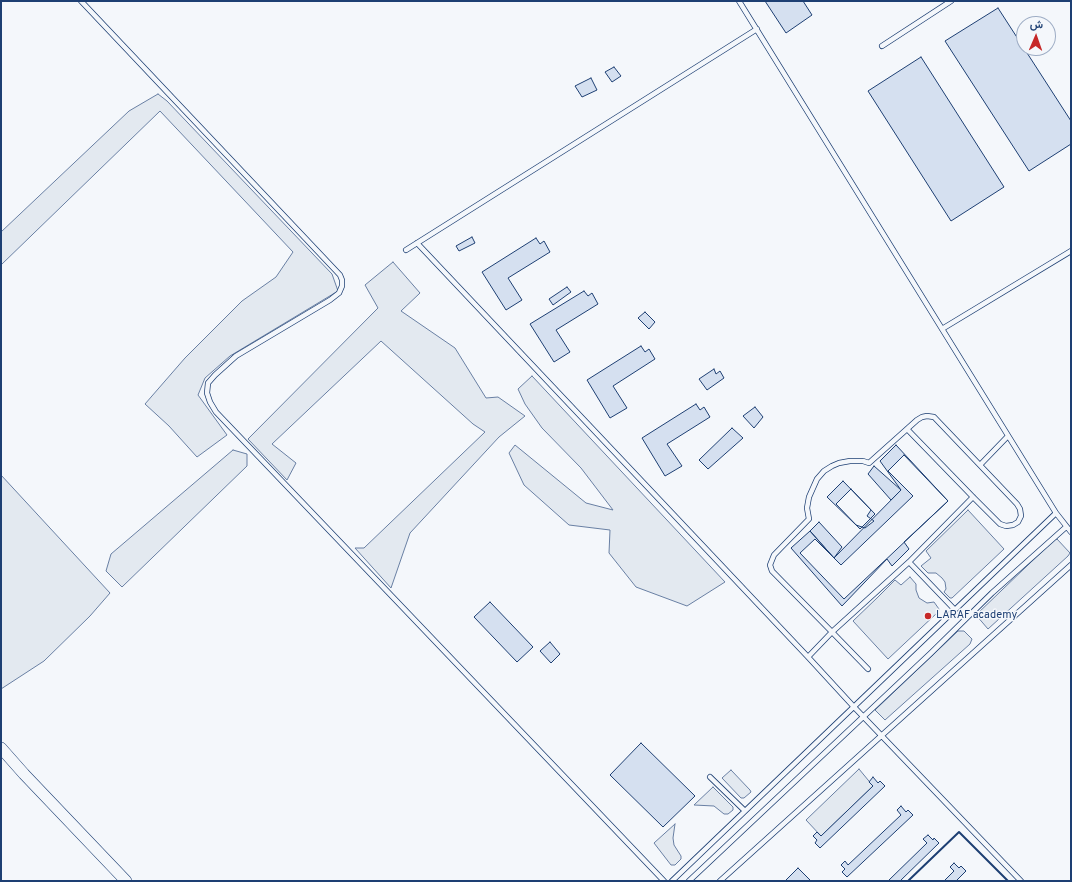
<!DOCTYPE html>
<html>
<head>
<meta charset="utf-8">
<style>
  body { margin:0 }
  #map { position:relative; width:1072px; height:882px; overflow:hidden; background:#f4f7fb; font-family:Overpass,Vazirmatn,sans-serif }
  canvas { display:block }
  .frame { position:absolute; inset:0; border:2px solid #1d3f73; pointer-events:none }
  .north { position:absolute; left:1016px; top:16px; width:40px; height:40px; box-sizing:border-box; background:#f4f7fb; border:1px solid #9eadc5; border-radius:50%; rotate:2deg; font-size:11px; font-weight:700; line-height:16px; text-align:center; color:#1d3f73 }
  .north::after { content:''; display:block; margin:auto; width:14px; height:18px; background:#c62828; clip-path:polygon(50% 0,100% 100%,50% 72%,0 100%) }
</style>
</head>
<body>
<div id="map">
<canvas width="1072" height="882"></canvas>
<div class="frame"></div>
<div class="north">ش</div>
</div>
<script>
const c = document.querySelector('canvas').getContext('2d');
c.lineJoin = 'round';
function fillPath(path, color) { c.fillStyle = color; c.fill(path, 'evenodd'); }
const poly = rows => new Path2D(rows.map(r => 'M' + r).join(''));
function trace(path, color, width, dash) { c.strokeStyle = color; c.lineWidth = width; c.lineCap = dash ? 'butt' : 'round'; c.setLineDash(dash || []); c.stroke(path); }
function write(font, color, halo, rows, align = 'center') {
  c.font = font + ' Overpass,sans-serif'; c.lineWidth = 3; c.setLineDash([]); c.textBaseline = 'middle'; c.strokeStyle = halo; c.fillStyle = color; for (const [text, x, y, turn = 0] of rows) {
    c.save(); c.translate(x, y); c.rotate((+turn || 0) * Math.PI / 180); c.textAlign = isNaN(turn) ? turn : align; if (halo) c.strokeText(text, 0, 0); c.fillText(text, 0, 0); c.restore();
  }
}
const green = poly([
  [158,94,167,101,332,274,338,291,230,356,205,378,198,395,227,435,197,457,169,426,145,404,185,358,242,301,276,277,293,252,160,111,1,265,1,232,129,111,158,94],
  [393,262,420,293,401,311,455,348,486,398,498,397,525,416,499,437,410,533,391,588,355,548,364,548,485,432,473,424,381,341,272,444,296,463,287,480,248,439,378,308,365,285,393,262],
  [532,376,725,582,687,606,636,587,609,553,610,530,569,525,524,485,509,453,515,445,586,503,613,510,581,468,542,428,525,404,518,389,532,376],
  [233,450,247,454,247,466,122,587,106,571,111,554,233,450],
  [1,475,110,593,90,616,44,661,1,689,1,475],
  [968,510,1004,549,952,598,950,598,944,592,946,589,945,582,942,578,936,573,928,573,921,566,931,558,926,551,968,510],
  [1057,539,1070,553,1068,556,988,629,976,615,1054,540,1057,539],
  [910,577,916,584,916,590,919,598,927,603,934,602,939,609,937,613,888,659,853,621,878,597,895,580,901,585,910,577],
  [958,631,964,631,972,639,970,644,885,720,875,710,958,631],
  [859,769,873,786,821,836,806,820,859,769],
  [731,770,750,790,751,792,744,798,741,798,722,778,731,770],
  [713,787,733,807,733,810,728,814,724,814,714,806,694,805,713,787],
  [675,824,673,838,674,845,681,856,681,859,675,865,671,865,654,843,675,824]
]);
fillPath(green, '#e3e9f0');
trace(green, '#687fa3', 1);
const building = poly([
  [765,1,803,1,812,15,786,33,765,1],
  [998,8,1071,121,1071,144,1029,171,945,41,998,8],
  [921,57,1004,187,951,221,868,91,921,57],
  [614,67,621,76,612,82,605,72,614,67],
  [591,78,597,90,582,97,575,86,591,78],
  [472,237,475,243,459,251,456,246,472,237],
  [536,238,540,244,544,241,550,252,508,278,522,300,506,310,482,272,536,238],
  [567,287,571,292,553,305,549,299,567,287],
  [584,291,588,296,592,293,598,304,556,330,570,352,554,362,530,324,584,291],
  [645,312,655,322,649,329,638,318,645,312],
  [641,346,645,352,649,349,655,359,613,386,627,408,610,418,587,380,641,346],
  [714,369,716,374,720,371,724,378,707,390,699,379,714,369],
  [696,404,700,410,704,407,710,417,667,444,682,466,665,476,642,438,696,404],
  [755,407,763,417,754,428,743,416,755,407],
  [732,428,743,438,708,469,699,460,732,428],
  [896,445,948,501,904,542,909,549,892,566,887,559,842,606,791,548,810,531,834,558,901,490,880,461,896,445],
  [904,455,948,501,844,599,800,553,815,539,841,565,913,496,888,471,904,455],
  [874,466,901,490,891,500,868,474,874,466],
  [843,481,871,510,867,516,874,521,865,528,856,525,827,497,843,481],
  [851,489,875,514,860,529,836,504,851,489],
  [819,522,842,547,834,558,810,531,819,522],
  [490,602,533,647,517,662,474,617,490,602],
  [550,642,560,654,551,663,540,651,550,642],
  [641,743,695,796,663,827,610,775,641,743],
  [873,777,878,783,880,781,885,786,820,848,815,843,817,840,813,836,817,832,821,836,873,786,869,782,873,777],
  [901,806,906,812,908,810,913,815,847,877,842,872,845,869,841,865,845,861,848,865,901,815,897,810,901,806],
  [928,835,933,840,934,838,939,843,900,881,888,881,927,843,923,839,928,835],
  [954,863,959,868,961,866,966,871,956,881,944,881,954,871,950,867,954,863],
  [798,868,811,881,785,881,798,868]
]);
fillPath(building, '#d5e0f0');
trace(building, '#1d3f73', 1);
const service = poly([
  [81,1,340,275,342,280,342,286,339,293,330,300,236,356,215,375,208,383,207,393,210,402,216,412,664,881],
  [739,1,1056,513,1071,532],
  [882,46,951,1],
  [417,243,808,657,854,707,1021,881],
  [406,250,757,29],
  [942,329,1071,251],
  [907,429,973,497,1000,524,1006,526,1013,525,1018,522,1021,516,1020,509,1017,504,934,417,927,416,922,417,917,420,907,429,869,463,863,461,850,461,839,463,832,466,824,471,817,479,809,497,807,508,809,519,774,555,770,565,772,571,832,632,909,562,973,497],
  [980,465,1008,436],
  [909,562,955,610],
  [808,657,832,632,868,669],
  [710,777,745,811],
  [672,881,1056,513],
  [689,881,931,653,992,593,1066,527],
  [720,881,1071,565]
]);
const tertiary = poly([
  [1,748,24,774,126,881]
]);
trace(service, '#1d3f73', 6);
trace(tertiary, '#1d3f73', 12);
trace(service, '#f4f7fb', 4.5);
trace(tertiary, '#f4f7fb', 11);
trace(poly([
  [908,881,959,832,1008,881]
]), '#1d3f73', 2);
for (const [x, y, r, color] of [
  [928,616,4,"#c62828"]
]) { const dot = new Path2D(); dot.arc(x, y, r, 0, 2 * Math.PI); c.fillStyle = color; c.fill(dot); trace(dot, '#f4f7fb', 1.5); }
write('11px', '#1d3f73', '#f4f7fb', [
  ["LARAF academy",936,616]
], 'left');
</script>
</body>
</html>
